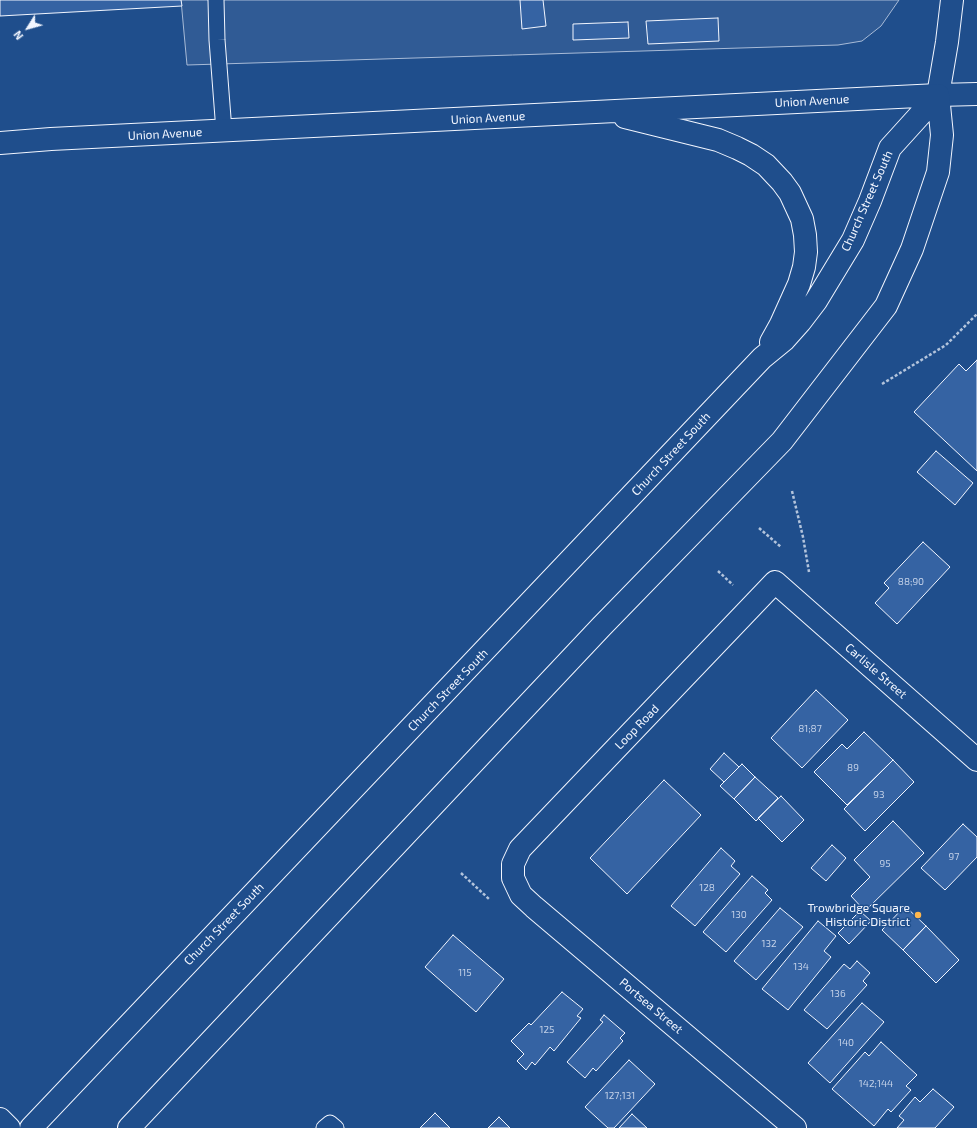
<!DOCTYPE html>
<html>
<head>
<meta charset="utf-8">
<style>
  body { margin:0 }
  #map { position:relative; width:977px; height:1128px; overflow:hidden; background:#1f4e8c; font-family:"Exo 2",sans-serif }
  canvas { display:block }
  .north { position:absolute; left:8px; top:8px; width:40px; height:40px; -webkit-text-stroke:3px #1f4e8c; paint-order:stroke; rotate:233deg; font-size:11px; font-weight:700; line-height:16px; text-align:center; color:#f2f6ff }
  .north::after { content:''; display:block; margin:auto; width:14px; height:18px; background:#f2f6ff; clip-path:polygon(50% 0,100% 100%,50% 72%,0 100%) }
</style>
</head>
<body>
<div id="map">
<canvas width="977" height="1128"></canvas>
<div class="north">N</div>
</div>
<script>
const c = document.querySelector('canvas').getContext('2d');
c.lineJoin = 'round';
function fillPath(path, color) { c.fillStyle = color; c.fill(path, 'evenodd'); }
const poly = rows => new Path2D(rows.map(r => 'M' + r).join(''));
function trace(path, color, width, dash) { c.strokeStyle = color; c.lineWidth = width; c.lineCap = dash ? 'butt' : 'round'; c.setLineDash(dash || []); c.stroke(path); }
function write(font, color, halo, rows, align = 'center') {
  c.font = font + ' "Exo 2",sans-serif'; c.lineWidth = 3; c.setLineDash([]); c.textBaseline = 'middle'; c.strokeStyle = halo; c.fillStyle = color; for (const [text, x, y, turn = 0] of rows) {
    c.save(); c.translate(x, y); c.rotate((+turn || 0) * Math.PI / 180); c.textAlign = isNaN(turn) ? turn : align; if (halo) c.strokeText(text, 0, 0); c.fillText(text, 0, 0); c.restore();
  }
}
const parking = poly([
  [181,0,899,0,881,26,862,41,838,45,187,65,181,0]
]);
fillPath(parking, '#305b95');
trace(parking, '#a8bbd7', 1);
const building = poly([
  [0,0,181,0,182,6,0,16,0,0],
  [520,0,543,0,546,26,522,29,520,0],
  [718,18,719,41,648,44,646,21,718,18],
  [628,22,629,38,573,40,573,24,628,22],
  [977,360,977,471,914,412,959,364,966,371,977,360],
  [936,451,973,483,955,505,917,472,936,451],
  [923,542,950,567,897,624,875,603,889,588,884,583,923,542],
  [816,690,848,720,802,768,771,738,816,690],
  [864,732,893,760,847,805,814,772,842,744,847,749,864,732],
  [724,753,739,767,724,782,710,769,724,753],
  [893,760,914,782,865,831,844,809,893,760],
  [742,764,755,777,734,799,720,786,742,764],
  [755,777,778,798,756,821,734,799,755,777],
  [664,780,701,815,627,894,590,858,664,780],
  [781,796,804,820,782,842,758,818,781,796],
  [893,821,924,853,865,911,851,896,870,877,854,860,893,821],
  [963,824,977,837,977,857,945,890,921,868,963,824],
  [832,845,846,858,826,881,811,868,832,845],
  [721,848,735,861,731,866,740,874,695,926,671,906,721,848],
  [752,876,768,890,765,893,772,900,726,952,703,932,752,876],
  [905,906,926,926,903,950,882,930,905,906],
  [780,908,803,927,756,980,734,961,780,908],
  [860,911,871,921,849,944,838,933,860,911],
  [818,921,836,936,824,951,831,957,788,1010,762,989,818,921],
  [926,926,959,960,936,983,903,950,926,926],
  [453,935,504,979,476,1012,425,967,453,935],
  [857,961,870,973,863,981,867,985,827,1029,804,1010,844,964,850,969,857,961],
  [562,992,583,1009,577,1016,581,1018,554,1051,550,1047,535,1065,532,1062,526,1070,517,1061,524,1054,511,1041,529,1023,531,1025,562,992],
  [862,1003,884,1022,830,1083,808,1063,862,1003],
  [604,1015,625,1033,620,1038,623,1041,596,1071,593,1068,585,1078,567,1062,603,1022,600,1020,604,1015],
  [881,1042,917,1075,906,1086,911,1090,891,1112,888,1109,874,1126,832,1089,865,1052,869,1056,881,1042],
  [629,1060,655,1084,614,1128,608,1128,585,1107,629,1060],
  [933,1089,954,1107,935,1128,897,1128,904,1120,899,1116,915,1097,920,1102,933,1089],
  [435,1113,450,1128,420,1128,435,1113],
  [632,1114,647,1128,619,1128,632,1114],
  [499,1117,510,1128,488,1128,499,1117]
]);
fillPath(building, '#3563a3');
trace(building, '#f2f6ff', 1);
const lane = poly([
  [216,0,217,40,224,131],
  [324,1128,330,1123,336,1128]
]);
const street = poly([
  [0,1119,9,1128],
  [795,1128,534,907,521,895,513,878,513,864,520,849,775,582,977,760]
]);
const secondary = poly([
  [952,0,947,42,938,95,977,94]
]);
const primary = poly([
  [625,117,718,140,737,148,751,155,766,165,782,182,790,193,802,219,805,235,806,252,804,267,799,284,781,324,771,342],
  [0,143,51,139,938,95],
  [31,1128,762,358,784,340,800,322,816,301,853,240,870,201,890,148,938,95],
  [129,1128,601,627,782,441,886,306,912,249,938,172,942,135,938,95]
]);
trace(lane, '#f2f6ff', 17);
trace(street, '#f2f6ff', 24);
trace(secondary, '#f2f6ff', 24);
trace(primary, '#f2f6ff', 24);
trace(poly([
  [882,384,946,345,977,314],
  [792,491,803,537,809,572],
  [759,528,781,547],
  [718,571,733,585],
  [461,873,489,899]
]), '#b3c4dc', 2.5, [3, 2]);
trace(lane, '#1f4e8c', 15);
trace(street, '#1f4e8c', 22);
trace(secondary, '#1f4e8c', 22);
trace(primary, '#1f4e8c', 22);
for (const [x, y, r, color] of [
  [918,915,4,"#ffb74d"]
]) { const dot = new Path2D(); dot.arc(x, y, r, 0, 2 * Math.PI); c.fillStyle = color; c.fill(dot); trace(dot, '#1f4e8c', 1.5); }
write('10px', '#c3d1e8', null, [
  ["88;90",911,582],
  ["81;87",810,729],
  ["89",853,768],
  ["93",879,795],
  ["97",954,857],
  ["95",885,864],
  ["128",707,888],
  ["130",739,915],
  ["132",769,944],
  ["134",801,967],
  ["115",465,973],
  ["136",838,994],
  ["125",547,1030],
  ["140",846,1043],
  ["142;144",876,1084],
  ["127;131",620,1096]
]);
write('12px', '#f2f6ff', '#1f4e8c', [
  ["Union Avenue",812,101,-3],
  ["Union Avenue",488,118,-3],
  ["Union Avenue",165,134,-3],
  ["Church Street South",867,201,-66],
  ["Church Street South",671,454,-47],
  ["Carlisle Street",876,671,41],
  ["Church Street South",448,690,-46],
  ["Loop Road",637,727,-46],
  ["Church Street South",224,924,-46],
  ["Portsea Street",651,1006,40]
]);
write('12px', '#f2f6ff', '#1f4e8c', [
  ["Trowbridge Square",910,908],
  ["Historic District",910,922]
], 'right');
</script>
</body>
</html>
